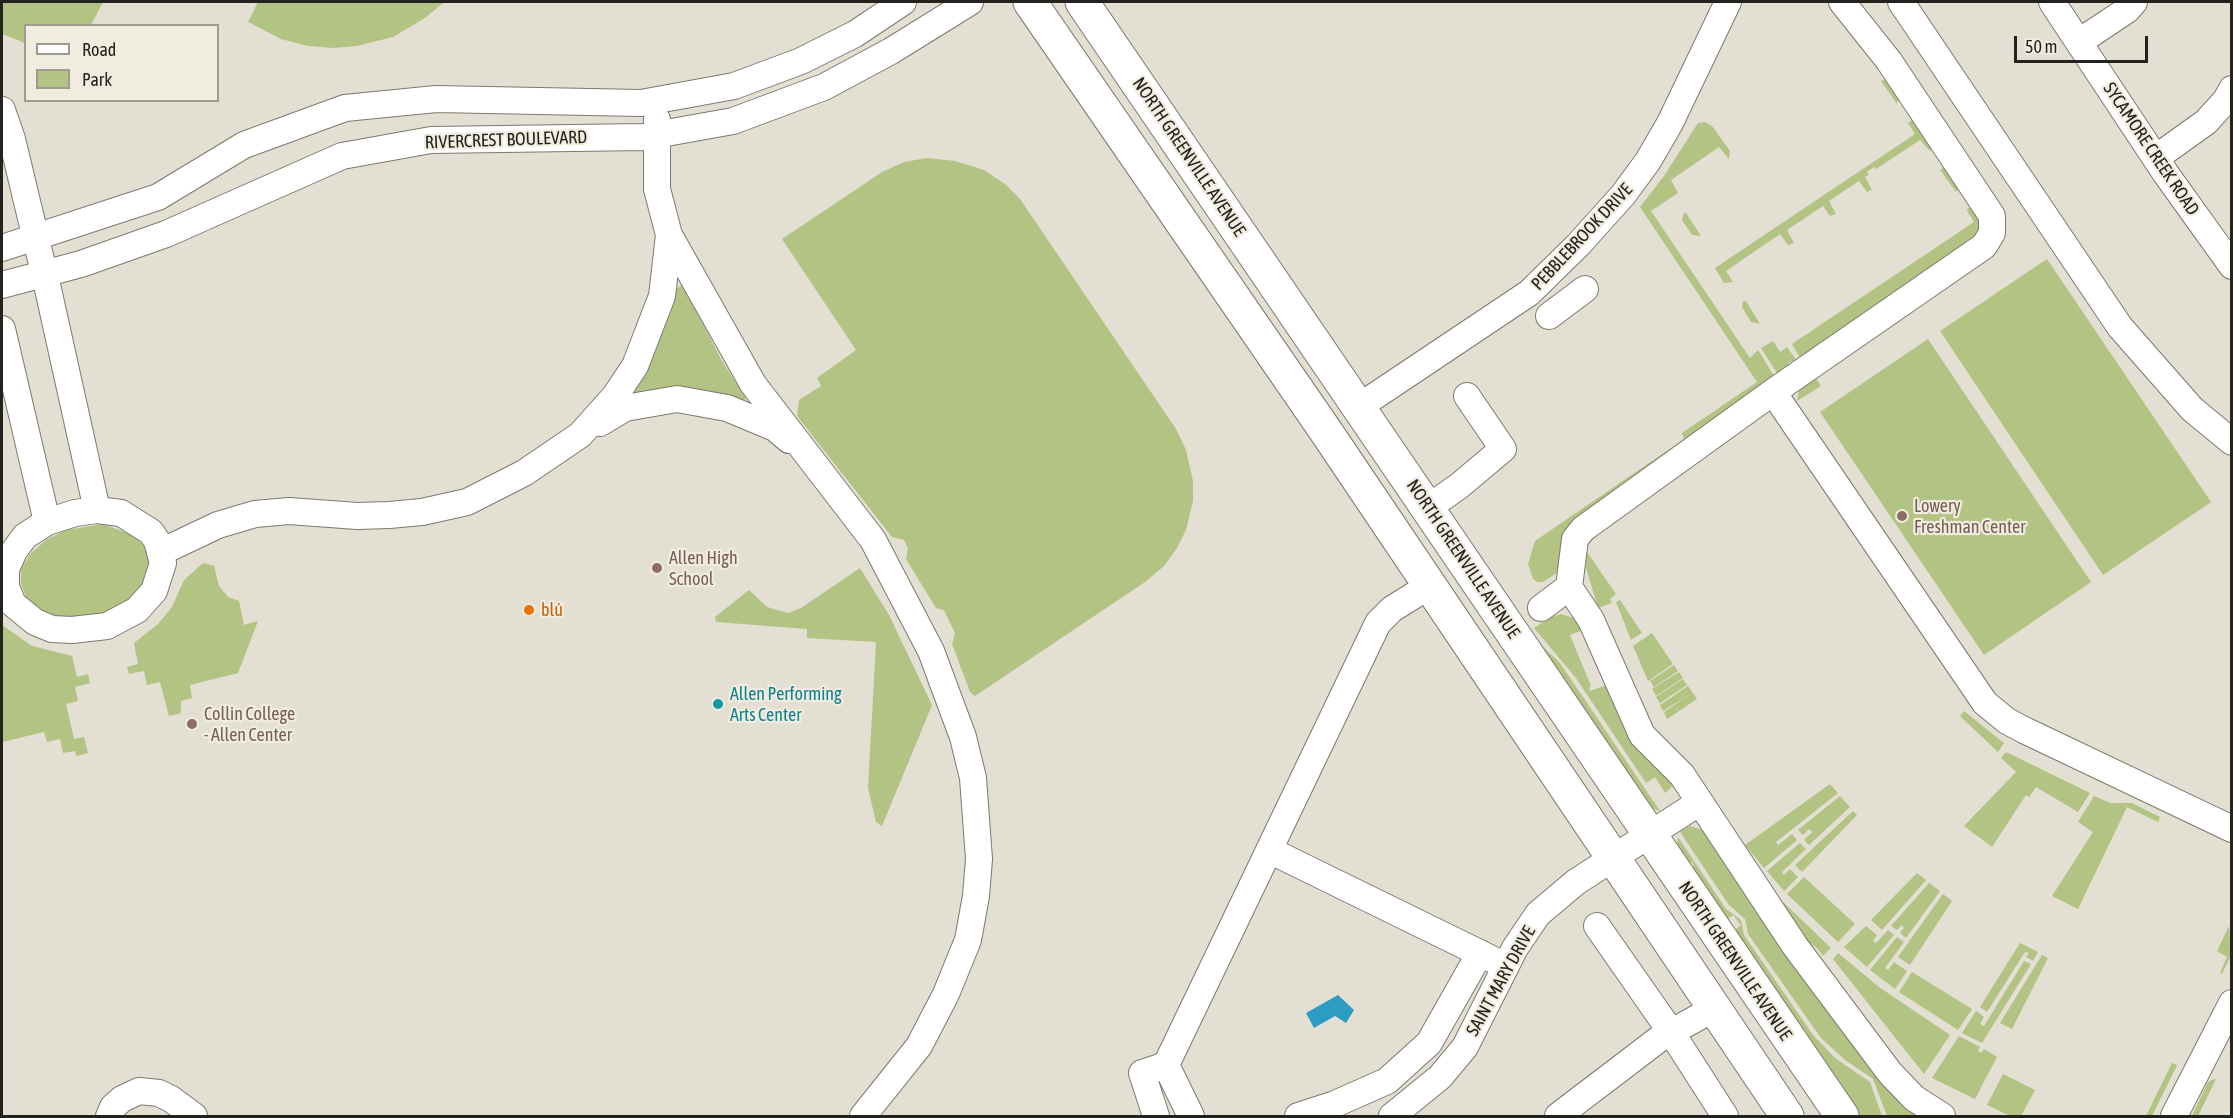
<!DOCTYPE html>
<html>
<head>
<meta charset="utf-8">
<style>
  body { margin:0 }
  #map { position:relative; width:2233px; height:1118px; overflow:hidden; background:#e3dfd2; font-family:"Asap Condensed",sans-serif }
  canvas { display:block }
  .frame { position:absolute; inset:0; border:3px solid #24221d; pointer-events:none }
  .legend { position:absolute; left:24px; top:24px; width:195px; height:78px; box-sizing:border-box; background:#f0ecdf; border:2px solid #9e9b91; margin:0; padding:8px 10px; list-style:none; font-size:18px; color:#24221d }
  .legend li { display:flex; align-items:center; gap:12px; height:30px }
  .legend b { width:30px; border:2px solid #9e9b91 }
  .scale { position:absolute; left:2014px; top:36px; width:134px; height:27px; box-sizing:border-box; border:3px solid #24221d; border-top:0; padding-left:8px; font-size:18px; line-height:21px; white-space:nowrap; color:#24221d; -webkit-text-stroke:4px #f0ecdf; paint-order:stroke }
</style>
</head>
<body>
<div id="map">
<canvas width="2233" height="1118"></canvas>
<div class="frame"></div>
<ul class="legend">
<li><b style="height:8px;background:#fff"></b>Road</li>
<li><b style="height:16px;background:#b2c383"></b>Park</li>
</ul>
<div class="scale">50 m</div>
</div>
<script>
const c = document.querySelector('canvas').getContext('2d');
c.lineJoin = 'round';
function fillPath(path, color) { c.fillStyle = color; c.fill(path, 'evenodd'); }
const poly = rows => new Path2D(rows.map(r => 'M' + r).join(''));
function trace(path, color, width, dash) { c.strokeStyle = color; c.lineWidth = width; c.lineCap = dash ? 'butt' : 'round'; c.setLineDash(dash || []); c.stroke(path); }
function write(font, color, halo, rows, align = 'center') {
  c.font = font + ' "Asap Condensed",sans-serif'; c.lineWidth = 4.5; c.setLineDash([]); c.textBaseline = 'middle'; c.strokeStyle = halo; c.fillStyle = color; for (const [text, x, y, turn = 0] of rows) {
    c.save(); c.translate(x, y); c.rotate((+turn || 0) * Math.PI / 180); c.textAlign = isNaN(turn) ? turn : align; if (halo) c.strokeText(text, 0, 0); c.fillText(text, 0, 0); c.restore();
  }
}
fillPath(poly([
  [2,2,103,2,91,25,26,26,25,43,2,34],
  [258,2,444,2,425,18,393,37,357,46,333,48,308,46,281,39,248,22],
  [1886,79,1899,96,1897,104,1881,81],
  [1913,119,1932,148,1930,151,1920,140,1876,169,1874,167,1867,172,1869,175,1865,177,1872,190,1867,192,1859,181,1829,201,1836,214,1830,216,1823,206,1787,230,1794,243,1788,245,1780,234,1726,271,1733,282,1724,283,1715,268,1915,134,1908,123],
  [1705,122,1712,126,1730,151,1729,159,1719,147,1671,180,1678,193,1651,211,1750,358,1758,350,1774,376,1555,574,1543,582,1538,582,1533,579,1528,564,1535,541,1684,439,1682,433,1757,382,1640,207,1664,176,1698,123],
  [927,158,955,161,984,170,1005,184,1020,199,1176,429,1186,450,1193,481,1193,501,1186,530,1177,548,1164,566,1145,582,975,696,970,692,952,644,955,633,944,610,936,608,906,559,908,548,904,540,892,537,797,416,799,400,821,386,817,378,856,350,782,239,882,172,904,162],
  [1945,167,1959,188,1956,192,1940,170],
  [1968,208,1973,208,1979,215,1980,228,1974,240,1800,358,1792,344,1974,222,1967,211],
  [1684,213,1686,213,1701,236,1692,235,1682,220],
  [2047,259,2211,502,2103,575,1940,331],
  [683,285,722,361,746,398,743,403,637,394,633,391,663,332,677,288],
  [1743,301,1746,301,1760,324,1751,322,1742,307],
  [1928,339,2091,582,1984,655,1820,412],
  [1773,341,1780,352,1787,347,1797,361,1792,361,1788,363,1790,365,1777,373,1761,348],
  [1814,375,1821,386,1797,401,1800,385],
  [103,524,133,535,145,547,151,564,146,584,128,603,100,617,59,618,40,611,27,600,21,584,21,569,30,554,46,540,66,530],
  [1587,552,1616,594,1610,599,1612,603,1598,608,1584,561],
  [203,563,214,566,219,586,228,597,239,601,244,625,258,621,238,673,190,685,192,698,181,701,181,713,169,716,160,682,147,685,144,671,129,674,127,667,138,664,134,643,158,624,172,607,184,580],
  [860,568,889,615,932,705,882,826,876,822,868,788,876,642,807,638,807,629,716,622,715,617,749,590,767,607,788,613,801,608],
  [1620,600,1642,633,1631,640,1616,602],
  [1561,614,1577,619,1583,630,1570,635,1591,686,1589,688,1590,691,1607,685,1674,785,1665,793,1655,777,1646,783,1576,678,1534,628,1549,618],
  [2,625,32,646,72,656,77,677,88,674,90,683,75,687,78,701,66,704,74,739,84,737,88,753,76,756,75,751,63,753,60,739,47,742,44,732,2,742],
  [1652,633,1673,664,1648,681,1633,646],
  [1540,644,1560,663,1660,811,1651,808],
  [1674,665,1678,671,1654,687,1650,681],
  [1679,672,1683,678,1656,696,1652,689],
  [1683,679,1687,685,1660,703,1656,697],
  [1688,686,1697,699,1667,719,1664,712,1692,693,1663,711,1660,705],
  [1964,711,2004,743,1998,752,1960,716],
  [2006,752,2090,793,2078,812,2036,787,2029,797,2026,795,1992,847,1964,826,2016,772,2001,758],
  [1830,784,1838,793,1776,842,1778,845,1792,834,1797,840,1764,868,1745,845],
  [1840,796,1850,807,1809,845,1804,840,1812,832,1809,829,1803,835,1798,830],
  [2094,796,2110,803,2132,803,2160,817,2158,822,2127,807,2078,909,2052,896,2093,832,2078,822],
  [1853,811,1857,815,1802,872,1795,865],
  [1690,826,1703,830,1760,912,1757,915,1762,917,1903,1104,1902,1106,1919,1116,1887,1116,1873,1079,1845,1060,1821,1038,1748,934,1745,919,1729,905,1686,841,1680,831],
  [1678,837,1726,909,1741,920,1744,935,1813,1035,1835,1058,1870,1082,1882,1116,1857,1116,1798,1028,1800,1026,1733,931,1741,925,1733,915,1726,920,1691,868,1694,865,1692,862,1688,864,1677,845],
  [1800,843,1806,849,1782,872,1784,875,1790,869,1798,877,1784,891,1767,871],
  [1917,873,1926,880,1882,930,1871,920],
  [1804,877,1855,924,1838,942,1787,894],
  [1929,883,1940,891,1906,938,1900,933,1904,928,1902,925,1897,930,1891,926],
  [1943,894,1952,901,1910,965,1898,957],
  [1781,900,1831,948,1823,956,1817,948,1799,936,1778,904],
  [1866,926,1877,935,1873,941,1876,943,1888,930,1894,935,1867,967,1844,947],
  [2229,926,2231,955,2222,974,2220,973,2227,957,2217,951],
  [1897,937,1904,942,1885,968,1888,970,1894,962,1907,971,1895,989,1870,970],
  [2020,943,2038,952,2033,961,2026,957,2029,953,2025,952,1987,1012,1980,1007],
  [1838,953,1879,987,1950,1035,1924,1074,1833,959],
  [2042,955,2048,958,2012,1029,2000,1023],
  [2024,961,2031,964,1982,1043,1962,1033,1976,1011,1984,1017,1980,1024,1984,1026],
  [1912,972,1972,1009,1958,1030,1899,992],
  [1959,1036,1980,1047,1978,1051,1981,1053,1984,1049,1997,1057,1975,1099,1932,1078],
  [2172,1063,2177,1065,2152,1116,2146,1116],
  [2003,1074,2035,1090,2021,1116,2010,1116,1987,1105],
  [2214,1079,2216,1079,2198,1116,2192,1116,2208,1082]
]), '#b2c383');
fillPath(poly([
  [1338,995,1354,1010,1346,1023,1335,1016,1314,1028,1306,1013]
]), '#2e9bc2');
const minor = poly([
  [1901,2,2120,327,2192,409,2232,442],
  [2052,2,2166,174,2232,266],
  [2079,42,2127,10,2134,2],
  [2,110,12,139,48,289,97,510],
  [2157,157,2206,122,2226,100,2232,89],
  [669,235,753,384,873,540,931,651,963,737,973,778,979,859,976,896,968,940,946,994,919,1046,863,1116],
  [2,248,158,197,244,145,345,108,436,99,641,103,734,86,801,61,855,34,903,2],
  [2,285,81,264,166,234,342,156,431,140,644,137,733,121,824,87,891,51,970,2],
  [1549,316,1585,289],
  [2,329,47,522],
  [1773,392,1984,246,1992,233,1992,216,1889,61,1842,2],
  [1360,406,1529,293,1578,245,1623,195,1648,161,1670,123,1728,2],
  [600,423,625,408,677,399,727,408,775,428,789,440],
  [1429,507,1459,486,1503,449,1467,396],
  [97,510,121,513,151,532,157,541,163,563,154,591,137,610,107,626,72,630,52,629,35,622,13,604,6,587,6,569,14,551,25,536,47,522,75,513,97,510],
  [161,552,218,525,255,514,289,511,357,516,389,515,422,512,467,502,524,473,580,435,615,396,635,366,662,296,669,235,657,189,657,120],
  [1569,587,1591,620,1642,735,1682,775,1795,946,1890,1073,1914,1098,1942,1116],
  [1541,608,1569,587,1575,539,1583,529,1773,392,1985,703,2007,721,2024,730,2232,829],
  [1269,850,1506,966],
  [1597,926,1671,1032,1725,1116],
  [109,1116,113,1107,122,1099,139,1091,159,1093,171,1099,194,1116],
  [1156,1116,1142,1073,1166,1065],
  [1191,1116,1166,1065,1378,623,1392,609,1429,586],
  [1298,1116,1335,1104,1387,1081,1429,1043,1480,953],
  [1392,1116,1440,1077,1465,1047,1515,948,1538,914,1576,882,1700,802],
  [1558,1116,1659,1039,1715,1008],
  [2174,1116,2232,1003]
]);
const major = poly([
  [1030,2,1325,430,1787,1116],
  [1082,2,1842,1116]
]);
trace(minor, '#7d796d', 28);
trace(major, '#7d796d', 35);
trace(minor, '#fff', 26);
trace(major, '#fff', 33);
for (const [x, y, r, color] of [
  [1902,516,6,"#8d6e63"],
  [657,568,6,"#8d6e63"],
  [529,610,6,"#e8710a"],
  [718,704,6,"#0f9aa8"],
  [192,724,6,"#8d6e63"]
]) { const dot = new Path2D(); dot.arc(x, y, r, 0, 2 * Math.PI); c.fillStyle = color; c.fill(dot); trace(dot, '#f0ecdf', 2); }
write('18px', '#24221d', '#f0ecdf', [
  ["RIVERCREST BOULEVARD",506,140,-2],
  ["SYCAMORE CREEK ROAD",2151,149,56],
  ["NORTH GREENVILLE AVENUE",1189,157,56],
  ["PEBBLEBROOK DRIVE",1582,237,-47],
  ["NORTH GREENVILLE AVENUE",1463,559,56],
  ["NORTH GREENVILLE AVENUE",1735,961,56],
  ["SAINT MARY DRIVE",1501,981,-61]
]);
write('18px', '#785e54', '#f0ecdf', [
  ["Lowery",1914,506],
  ["Freshman Center",1914,527],
  ["Allen High",669,558],
  ["School",669,579],
  ["Collin College",204,714],
  ["- Allen Center",204,735]
], 'left');
write('18px', '#c56008', '#f0ecdf', [
  ["blú",541,610]
], 'left');
write('18px', '#0d838f', '#f0ecdf', [
  ["Allen Performing",730,694],
  ["Arts Center",730,715]
], 'left');
</script>
</body>
</html>
